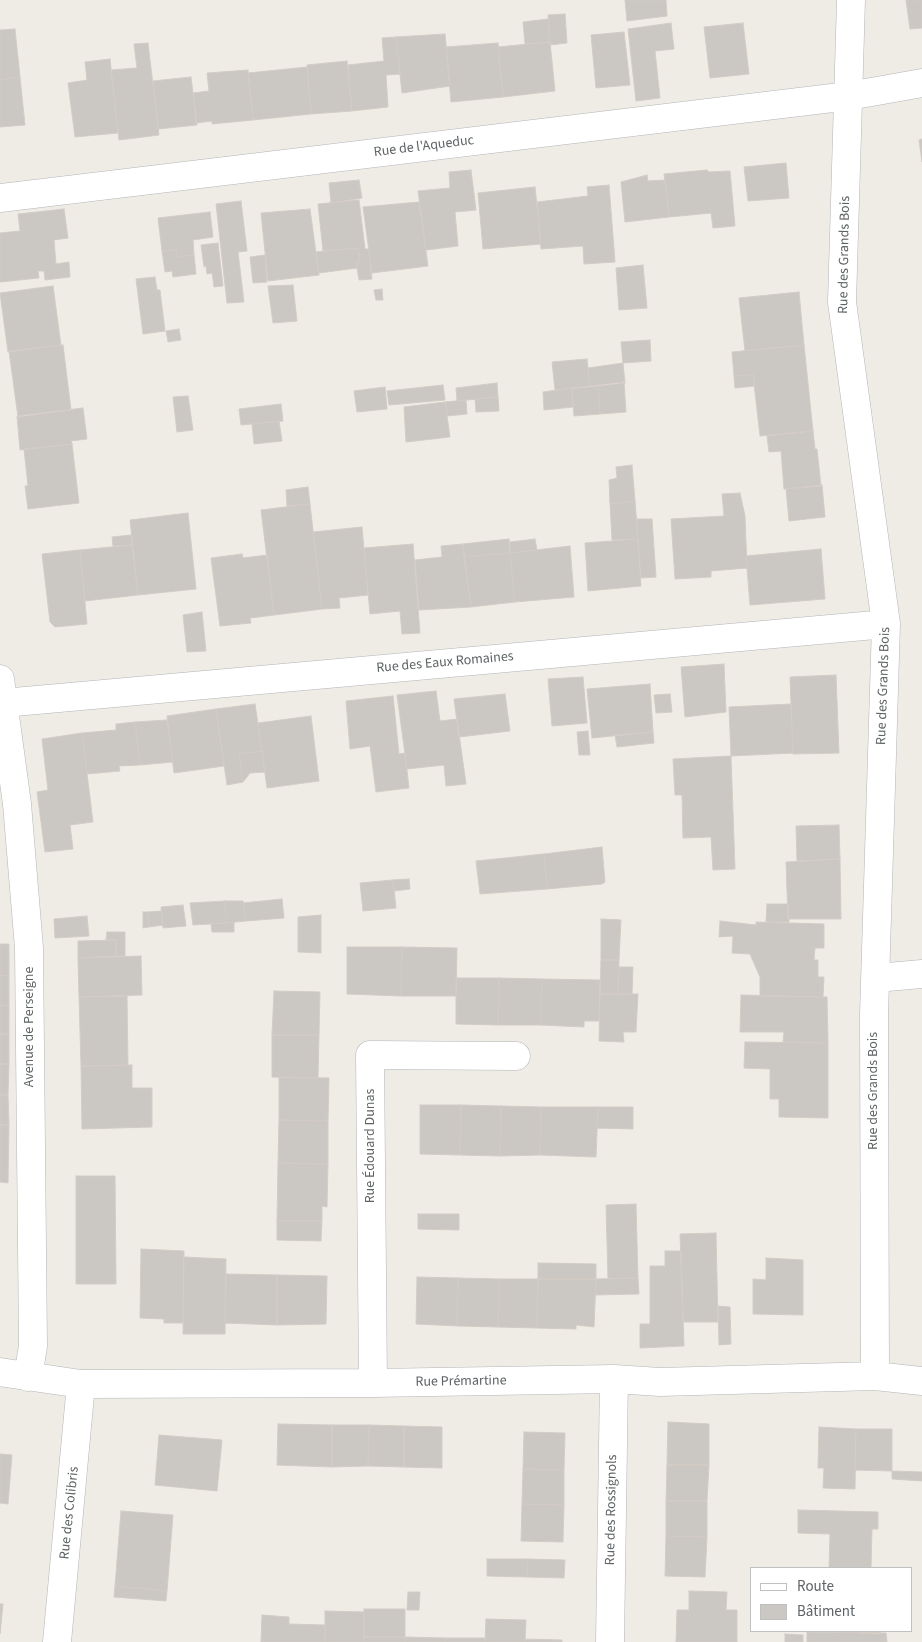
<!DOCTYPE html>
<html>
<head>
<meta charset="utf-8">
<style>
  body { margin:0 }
  #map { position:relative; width:922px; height:1642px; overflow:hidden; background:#efece6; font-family:"Source Sans 3",sans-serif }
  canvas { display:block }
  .legend { position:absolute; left:750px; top:1567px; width:162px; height:65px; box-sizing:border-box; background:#fff; border:1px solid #bfc1c1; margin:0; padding:6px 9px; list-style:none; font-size:15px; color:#5e6365 }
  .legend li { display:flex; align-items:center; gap:10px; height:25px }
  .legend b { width:25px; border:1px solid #bfc1c1 }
</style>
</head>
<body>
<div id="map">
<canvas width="922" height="1642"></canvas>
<ul class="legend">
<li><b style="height:6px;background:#fff"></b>Route</li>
<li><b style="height:14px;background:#cbc7c3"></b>Bâtiment</li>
</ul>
</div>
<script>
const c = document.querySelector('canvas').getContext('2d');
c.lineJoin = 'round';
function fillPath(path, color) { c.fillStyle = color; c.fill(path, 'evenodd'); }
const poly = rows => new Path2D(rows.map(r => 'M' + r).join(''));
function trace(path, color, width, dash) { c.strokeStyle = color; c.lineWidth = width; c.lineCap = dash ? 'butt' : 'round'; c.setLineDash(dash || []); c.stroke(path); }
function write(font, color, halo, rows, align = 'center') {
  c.font = font + ' "Source Sans 3",sans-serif'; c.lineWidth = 5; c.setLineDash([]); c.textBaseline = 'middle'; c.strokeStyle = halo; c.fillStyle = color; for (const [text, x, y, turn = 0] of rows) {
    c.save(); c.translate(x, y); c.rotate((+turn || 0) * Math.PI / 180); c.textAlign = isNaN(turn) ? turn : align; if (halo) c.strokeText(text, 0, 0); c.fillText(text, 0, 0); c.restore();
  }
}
const building = poly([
  [625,0,666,0,667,16,627,21,625,0],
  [906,0,922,0,922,28,910,29,906,0],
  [565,14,567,43,550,45,548,15,565,14],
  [548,19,550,42,525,44,523,22,548,19],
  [671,23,674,49,655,51,660,98,636,101,628,29,671,23],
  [743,23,749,74,710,78,704,27,743,23],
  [15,29,20,77,0,80,0,30,15,29],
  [624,32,630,85,596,88,591,35,624,32],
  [445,34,450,86,402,93,396,37,445,34],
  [396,37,400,74,386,75,388,107,352,111,348,65,384,61,382,38,396,37],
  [550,42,555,91,503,97,498,47,550,42],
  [148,43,159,135,119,140,111,70,137,68,134,44,148,43],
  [498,43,503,97,451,102,446,47,498,43],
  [110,59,118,133,75,137,68,83,87,80,85,62,110,59],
  [347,61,352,111,311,114,307,65,347,61],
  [307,67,311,114,253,120,248,73,307,67],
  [248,70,253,120,212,124,212,121,196,123,193,93,209,91,207,73,248,70],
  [20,77,25,125,0,127,0,80,20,77],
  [191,77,197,125,158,129,153,81,191,77],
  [922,139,922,162,919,140,922,139],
  [786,163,789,198,748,201,744,167,786,163],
  [471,170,476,210,455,212,458,246,426,250,418,191,450,188,449,172,471,170],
  [707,170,708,172,730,171,735,226,713,228,711,213,669,217,664,174,707,170],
  [647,175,648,181,665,180,669,217,625,222,621,182,647,175],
  [359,180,362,198,331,203,329,183,359,180],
  [609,185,615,262,584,264,583,246,541,249,537,202,588,196,587,187,609,185],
  [535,187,541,244,483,249,478,193,535,187],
  [359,200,365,249,369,249,372,279,359,280,356,262,360,262,358,248,323,251,318,204,359,200],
  [241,201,247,251,238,252,244,302,227,303,216,204,241,201],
  [419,202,428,266,372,273,363,207,419,202],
  [64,209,68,238,54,240,56,264,69,262,70,277,45,280,44,271,38,271,39,278,0,282,0,233,20,231,18,214,64,209],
  [310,209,319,275,268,281,261,213,310,209],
  [210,212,213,237,193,240,194,255,177,257,176,250,162,251,158,218,210,212],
  [218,243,223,286,214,287,212,273,207,274,206,266,204,267,201,245,218,243],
  [358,248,360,262,356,262,357,268,319,273,316,252,358,248],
  [176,250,177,257,194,255,196,274,173,277,172,271,165,272,162,251,176,250],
  [265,255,267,282,253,283,250,257,265,255],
  [643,265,647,308,619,310,616,268,643,265],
  [155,277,157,290,160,290,165,331,143,334,136,279,155,277],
  [293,285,297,321,273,323,268,286,293,285],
  [53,286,61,345,8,352,0,293,53,286],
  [382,289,383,300,376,300,374,290,382,289],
  [799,292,804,345,745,351,739,298,799,292],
  [179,329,181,340,168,342,166,331,179,329],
  [650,340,651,361,623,363,621,342,650,340],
  [63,345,71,410,18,417,9,351,63,345],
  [804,345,813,431,760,436,753,375,734,376,732,352,804,345],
  [587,359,590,387,555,390,552,362,587,359],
  [623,363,625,383,590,387,588,368,623,363],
  [753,375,755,386,735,388,734,376,753,375],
  [624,382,626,412,600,414,598,385,624,382],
  [497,383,498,397,457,401,456,388,497,383],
  [443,385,445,400,389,405,387,391,443,385],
  [598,385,600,414,574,416,572,388,598,385],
  [385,387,387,409,357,412,354,391,385,387],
  [572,388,573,407,544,410,543,392,572,388],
  [188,396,193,430,177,432,173,397,188,396],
  [498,397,499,411,476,412,475,399,498,397],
  [466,400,467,414,447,416,445,402,466,400],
  [445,402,450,437,406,442,404,407,445,402],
  [281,404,283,421,241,425,239,409,281,404],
  [83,408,87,439,71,441,72,444,20,450,17,416,83,408],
  [279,421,282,441,254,444,252,424,279,421],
  [813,431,815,449,817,449,821,486,784,489,781,451,769,452,767,436,813,431],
  [72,444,79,503,28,509,25,486,28,486,24,449,72,444],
  [632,465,635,501,610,504,609,480,617,478,616,467,632,465],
  [822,485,825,517,789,521,786,489,822,485],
  [308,487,310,504,287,506,286,490,308,487],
  [740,493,745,516,747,568,711,571,711,577,675,579,671,519,724,516,722,494,740,493],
  [635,501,638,539,612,540,610,504,635,501],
  [310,504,322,609,274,615,261,510,310,504],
  [188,513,196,589,138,595,130,520,188,513],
  [636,519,652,519,656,577,641,578,636,519],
  [362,527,368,595,339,598,340,608,322,609,313,532,362,527],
  [131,535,132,545,113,546,112,537,131,535],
  [509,539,510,553,464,557,463,544,509,539],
  [535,539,537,550,510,553,510,542,535,539],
  [638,539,641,586,588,591,585,543,638,539],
  [413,544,420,633,402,634,400,611,370,614,364,548,413,544],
  [463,544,471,607,419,610,415,560,442,557,441,546,463,544],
  [132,545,138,595,85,601,80,550,132,545],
  [570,546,574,597,515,602,510,553,570,546],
  [821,549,825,599,750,605,746,556,821,549],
  [80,550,87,624,55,627,50,622,42,554,80,550],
  [510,553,515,602,471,607,464,557,510,553],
  [242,554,243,558,267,555,274,615,250,618,251,623,220,626,211,558,242,554],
  [202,612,206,651,187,652,183,615,202,612],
  [724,664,726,712,685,717,681,667,724,664],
  [836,675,839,753,793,754,790,677,836,675],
  [583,677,587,723,552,726,548,679,583,677],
  [650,684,653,732,592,738,587,689,650,684],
  [436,691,440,721,457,719,466,784,446,786,444,765,407,769,397,695,436,691],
  [505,694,510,731,459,737,454,699,505,694],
  [670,694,672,712,656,713,654,695,670,694],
  [393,696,399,754,405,753,409,788,376,792,370,746,350,749,346,701,393,696],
  [255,704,262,751,239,754,243,782,227,785,216,709,255,704],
  [791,704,793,753,731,756,729,707,791,704],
  [216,709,224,766,174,773,167,716,216,709],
  [311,716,319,781,267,788,258,723,311,716],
  [167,720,173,762,140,765,135,722,167,720],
  [135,722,140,765,119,766,120,771,87,774,82,733,116,730,116,724,135,722],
  [588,731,590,755,579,755,577,732,588,731],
  [653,732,654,743,617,747,615,735,653,732],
  [82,733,93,822,70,825,73,849,45,852,37,792,48,790,42,739,82,733],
  [262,751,265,772,250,773,243,782,239,754,262,751],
  [731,756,735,869,713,870,711,837,683,838,682,795,675,795,673,759,731,756],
  [839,825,840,859,797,861,796,826,839,825],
  [602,847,605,882,602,884,547,889,544,854,602,847],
  [544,854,547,889,480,894,476,861,544,854],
  [840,859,841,919,788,919,786,862,840,859],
  [409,879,410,889,394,891,393,880,409,879],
  [393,880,396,908,363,911,360,883,393,880],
  [282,899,284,918,246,921,243,903,282,899],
  [225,901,243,901,246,921,226,923,225,901],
  [225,901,226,923,193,925,190,903,225,901],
  [767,904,788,904,789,922,766,922,767,904],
  [183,905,186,926,163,928,161,907,183,905],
  [161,911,163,925,149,927,147,912,161,911],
  [143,912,147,912,149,927,143,928,143,912],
  [321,915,321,953,298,952,298,917,321,915],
  [87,916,89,936,55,938,54,919,87,916],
  [601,919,621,920,619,960,601,960,601,919],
  [720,921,756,925,756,922,824,924,824,948,815,948,814,960,818,960,818,977,824,977,823,997,760,996,760,977,750,954,732,953,733,936,719,937,720,921],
  [234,922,234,932,212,932,211,924,234,922],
  [107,932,125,932,125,956,116,956,116,940,106,940,107,932],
  [116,940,116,956,78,958,78,941,116,940],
  [0,944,9,944,9,976,0,975,0,944],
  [347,947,402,947,401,996,347,994,347,947],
  [402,947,457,948,456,996,401,996,402,947],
  [141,956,142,995,79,997,78,958,141,956],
  [601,960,619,960,618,994,600,994,601,960],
  [619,967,633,967,632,994,618,994,619,967],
  [0,975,9,976,9,1006,0,1005,0,975],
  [456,978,499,978,498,1025,456,1024,456,978],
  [499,978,542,979,541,1025,498,1025,499,978],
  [542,979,600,980,599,1021,584,1021,584,1027,541,1025,542,979],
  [274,991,320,992,319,1035,272,1035,274,991],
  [600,994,638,994,636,1032,623,1032,624,1042,599,1041,600,994],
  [741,995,827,997,828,1043,783,1042,784,1032,740,1032,741,995],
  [127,996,128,1065,81,1066,79,997,127,996],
  [0,1005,9,1006,9,1034,0,1034,0,1005],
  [0,1034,9,1034,9,1064,0,1064,0,1034],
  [272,1035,319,1035,318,1078,272,1077,272,1035],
  [745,1042,828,1043,828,1118,779,1117,779,1099,770,1099,770,1069,744,1068,745,1042],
  [0,1064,9,1064,8,1095,0,1095,0,1064],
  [132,1065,132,1088,152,1088,152,1127,82,1129,81,1066,132,1065],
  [279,1077,329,1078,328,1121,279,1120,279,1077],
  [0,1095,8,1095,9,1125,0,1125,0,1095],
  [420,1105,461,1105,460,1155,420,1154,420,1105],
  [461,1105,501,1106,500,1156,460,1155,461,1105],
  [501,1106,541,1107,540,1155,500,1156,501,1106],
  [541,1107,598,1107,596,1157,540,1155,541,1107],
  [598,1107,633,1107,633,1129,597,1128,598,1107],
  [279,1120,328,1121,328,1164,278,1163,279,1120],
  [0,1125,9,1125,8,1183,0,1182,0,1125],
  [278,1163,328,1164,327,1207,322,1206,322,1221,277,1221,278,1163],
  [76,1176,115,1176,116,1284,76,1284,76,1176],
  [636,1204,638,1278,608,1279,606,1205,636,1204],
  [418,1214,459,1214,459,1230,418,1229,418,1214],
  [277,1221,322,1221,321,1241,277,1240,277,1221],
  [716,1233,718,1322,683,1322,680,1234,716,1233],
  [141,1249,184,1251,183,1323,164,1323,164,1319,140,1318,141,1249],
  [665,1251,681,1251,684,1346,640,1348,640,1324,650,1324,650,1266,665,1266,665,1251],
  [184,1257,226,1259,225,1334,183,1334,184,1257],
  [766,1258,803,1260,803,1315,753,1314,753,1279,766,1280,766,1258],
  [538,1263,596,1264,596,1279,538,1279,538,1263],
  [226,1274,277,1275,277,1325,225,1323,226,1274],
  [277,1275,327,1276,326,1324,277,1325,277,1275],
  [417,1277,458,1278,457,1326,416,1324,417,1277],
  [458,1278,499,1279,498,1327,457,1326,458,1278],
  [638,1278,639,1294,595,1295,596,1279,638,1278],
  [499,1279,538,1279,537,1328,498,1327,499,1279],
  [538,1279,596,1279,594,1327,576,1325,576,1329,537,1328,538,1279],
  [718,1306,730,1307,731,1344,719,1345,718,1306],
  [668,1422,709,1424,709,1465,667,1465,668,1422],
  [278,1424,332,1425,332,1467,277,1465,278,1424],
  [332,1425,369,1425,368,1466,332,1467,332,1425],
  [369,1425,404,1426,404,1467,368,1466,369,1425],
  [404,1426,442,1427,442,1468,404,1467,404,1426],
  [819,1427,856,1429,855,1489,823,1488,824,1468,818,1468,819,1427],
  [856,1429,892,1429,892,1471,855,1470,856,1429],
  [524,1432,565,1433,564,1470,523,1469,524,1432],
  [159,1435,222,1440,217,1491,155,1485,159,1435],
  [0,1454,12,1455,8,1504,0,1503,0,1454],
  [667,1465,709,1465,707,1501,666,1501,667,1465],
  [523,1469,564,1470,564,1505,522,1504,523,1469],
  [892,1471,922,1472,922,1481,892,1479,892,1471],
  [666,1501,707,1501,707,1537,666,1536,666,1501],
  [522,1504,564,1505,563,1542,521,1541,522,1504],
  [798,1510,878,1512,878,1529,872,1529,871,1568,829,1568,830,1534,798,1533,798,1510],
  [121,1511,173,1515,167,1591,115,1586,121,1511],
  [666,1536,707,1537,705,1577,665,1576,666,1536],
  [487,1559,528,1559,527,1577,487,1576,487,1559],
  [528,1559,565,1560,564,1578,527,1577,528,1559],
  [115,1586,167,1591,166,1601,114,1597,115,1586],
  [689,1591,727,1592,726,1610,737,1610,737,1642,676,1642,677,1610,689,1610,689,1591],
  [408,1592,420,1592,419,1610,407,1610,408,1592],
  [0,1604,3,1604,0,1634,0,1604],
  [364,1609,405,1609,405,1637,364,1637,364,1609],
  [325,1611,364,1612,364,1642,325,1642,325,1611],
  [262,1615,289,1617,289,1624,325,1625,325,1642,261,1642,262,1615],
  [486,1619,526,1620,525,1642,485,1642,486,1619],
  [839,1631,880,1631,880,1634,839,1632,839,1631],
  [807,1632,886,1633,887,1642,807,1642,807,1632],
  [785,1634,803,1635,803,1642,785,1642,785,1634],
  [364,1637,405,1637,405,1642,364,1642,364,1637],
  [405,1637,446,1638,445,1642,405,1642,405,1637],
  [446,1638,485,1638,485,1642,445,1642,446,1638],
  [525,1639,562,1640,562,1642,525,1642,525,1639]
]);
fillPath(building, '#cbc7c3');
trace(building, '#d3ccc5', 1);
const minor = poly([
  [851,0,842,302,886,624,874,1015,875,1376],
  [0,198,849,96,922,83],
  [0,679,17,804,29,948,33,1346,28,1377],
  [3,703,886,624],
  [876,978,922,974],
  [0,1372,81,1384,373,1383,614,1379,660,1382,875,1376,922,1381],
  [373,1383,370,1055,516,1056],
  [57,1642,81,1384],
  [610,1642,614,1379]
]);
trace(minor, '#b1b5b7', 29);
trace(minor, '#fff', 28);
write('14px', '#5e6365', '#fff', [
  ["Rue de l'Aqueduc",424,147,-7],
  ["Rue des Grands Bois",845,255,-89],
  ["Rue des Eaux Romaines",445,663,-5],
  ["Rue des Grands Bois",884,686,-88],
  ["Avenue de Perseigne",30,1027,-90],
  ["Rue des Grands Bois",874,1091,-90],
  ["Rue Édouard Dunas",371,1146,-90],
  ["Rue Prémartine",461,1382,-1],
  ["Rue des Rossignols",612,1510,-89],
  ["Rue des Colibris",70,1513,-84]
]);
</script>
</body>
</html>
